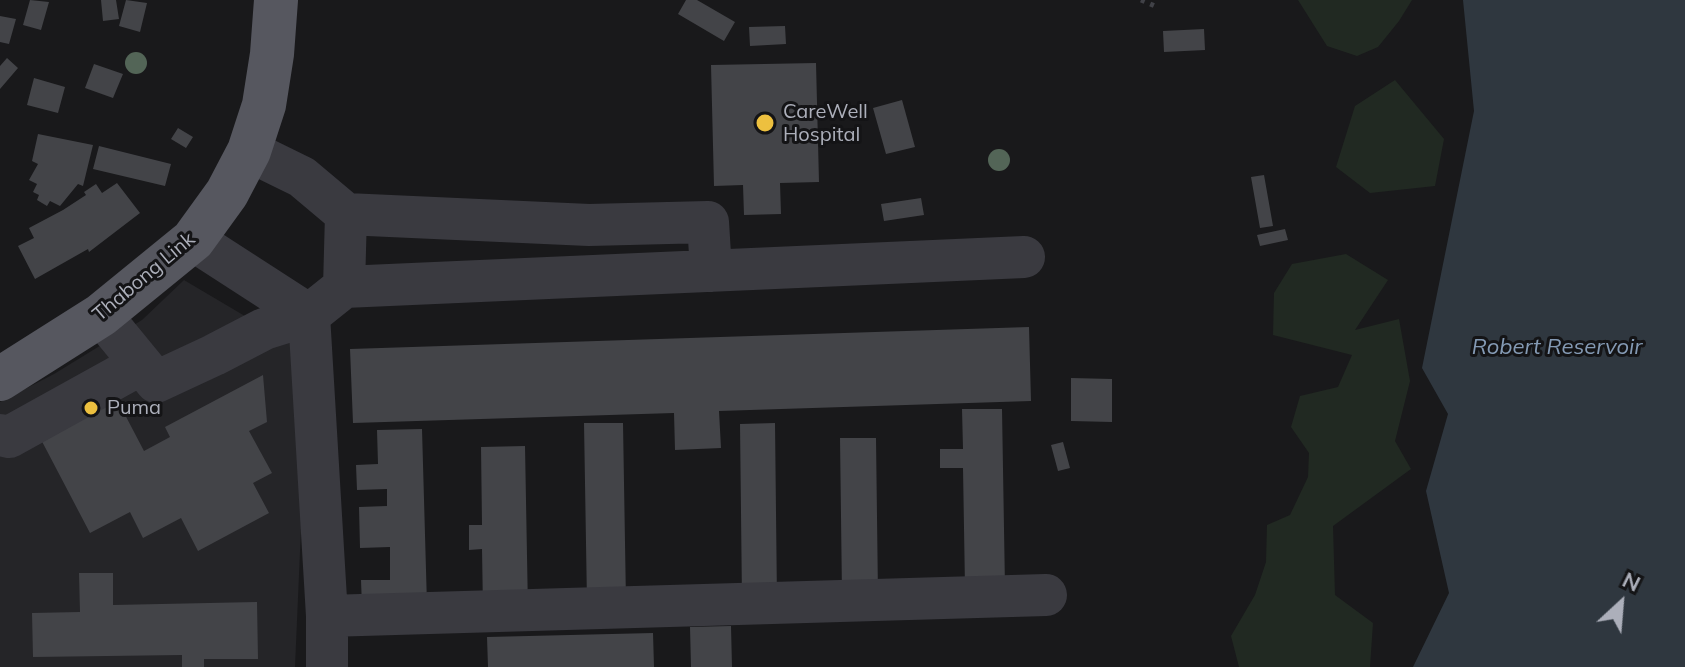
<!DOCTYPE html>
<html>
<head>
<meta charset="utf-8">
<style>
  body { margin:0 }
  #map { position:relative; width:1685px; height:667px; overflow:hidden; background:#19191b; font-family:Mulish,sans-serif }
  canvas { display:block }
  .north { position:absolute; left:1581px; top:563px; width:80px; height:80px; -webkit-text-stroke:6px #141416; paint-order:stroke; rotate:26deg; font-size:22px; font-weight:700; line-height:32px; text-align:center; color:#acafba }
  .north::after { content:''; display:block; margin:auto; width:28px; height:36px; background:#acafba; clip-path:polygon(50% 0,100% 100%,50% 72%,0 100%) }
</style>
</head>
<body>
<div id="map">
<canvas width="1685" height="667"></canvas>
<div class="north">N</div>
</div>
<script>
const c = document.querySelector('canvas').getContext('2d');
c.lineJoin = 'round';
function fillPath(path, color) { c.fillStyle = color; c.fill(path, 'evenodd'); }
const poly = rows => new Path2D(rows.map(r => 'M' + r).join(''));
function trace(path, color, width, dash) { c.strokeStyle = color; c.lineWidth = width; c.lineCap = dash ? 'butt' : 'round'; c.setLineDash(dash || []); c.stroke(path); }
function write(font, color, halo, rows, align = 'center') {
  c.font = font + ' Mulish,sans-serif'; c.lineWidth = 6; c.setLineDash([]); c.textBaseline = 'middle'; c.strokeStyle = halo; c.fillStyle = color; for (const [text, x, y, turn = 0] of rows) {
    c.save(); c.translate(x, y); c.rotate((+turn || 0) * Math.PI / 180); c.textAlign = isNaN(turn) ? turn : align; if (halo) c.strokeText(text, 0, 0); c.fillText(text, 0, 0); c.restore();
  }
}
fillPath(poly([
  [184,280,304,351,307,390,295,667,0,667,0,402,54,374,142,320]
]), '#252528');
fillPath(poly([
  [1298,0,1412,0,1399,21,1378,47,1357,56,1327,46],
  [1395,80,1444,139,1435,186,1370,193,1336,167,1355,106],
  [1346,254,1388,280,1355,330,1399,319,1410,381,1395,441,1411,469,1333,526,1335,595,1373,623,1370,667,1239,667,1231,636,1255,595,1266,562,1267,525,1290,515,1308,477,1309,453,1291,427,1300,396,1338,387,1352,355,1273,335,1274,293,1292,264]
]), '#212922');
fillPath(poly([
  [1463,0,1685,0,1685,667,1413,667,1449,593,1426,491,1448,414,1422,368,1474,111]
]), '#2f373f');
fillPath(poly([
  [30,0,49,2,41,30,23,25],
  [101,0,116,0,119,19,103,21],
  [126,0,147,3,140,32,119,26],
  [686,0,697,0,735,22,724,41,678,14],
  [0,16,16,19,9,44,0,42],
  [785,26,786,44,750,46,749,27],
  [1204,29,1205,50,1164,52,1163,31],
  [7,58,18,68,0,89,0,66],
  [816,63,819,182,780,183,781,214,744,215,743,185,714,186,711,65],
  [94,64,123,74,113,98,85,88],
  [34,78,65,87,58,113,27,105],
  [902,100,915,147,886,154,873,108],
  [178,128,193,137,186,148,171,139],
  [38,134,93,145,83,186,78,184,60,206,50,201,47,206,37,200,39,195,33,192,37,184,29,180,38,164,32,161],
  [99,146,171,164,165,186,93,169],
  [1264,175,1273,226,1260,228,1251,177],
  [117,183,140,213,89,252,88,249,35,279,18,246,34,238,29,228,63,210,86,195,84,192,96,184,102,193],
  [921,198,924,215,884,221,881,204],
  [1285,229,1288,240,1260,246,1257,235],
  [1029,327,1031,401,719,411,721,448,675,450,674,413,353,423,350,349],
  [263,375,267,422,249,431,272,473,253,483,269,513,198,551,181,518,143,538,130,512,90,533,36,430,112,390,144,451,170,437,165,427],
  [1071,378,1112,379,1112,422,1071,421],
  [962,409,1002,409,1005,588,965,588,963,468,940,468,940,449,963,449],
  [584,423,623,423,626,602,587,603],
  [775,423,777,601,742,601,740,424],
  [422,429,427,605,362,607,361,580,390,580,390,547,360,548,359,507,387,506,387,489,357,490,356,465,378,464,377,430],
  [840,438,876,438,878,595,842,595],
  [1063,442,1070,468,1058,471,1051,445],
  [525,446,528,610,483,610,482,549,469,550,469,525,482,525,481,447],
  [79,573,113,573,113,605,257,602,258,659,204,659,204,667,182,667,182,655,33,657,32,613,80,612],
  [731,626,732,667,691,667,690,627],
  [653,633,654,667,488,667,487,637]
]), '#434448');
trace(poly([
  [1141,0,1155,6]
]), '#404147', 5, [4, 6]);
trace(poly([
  [249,151,302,177,346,214,589,225,708,222,711,271],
  [193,240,309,315,344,287,1024,257],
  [344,287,346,214],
  [101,315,156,382,214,355,264,329,309,315,327,616,327,667],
  [0,435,9,437,141,364],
  [327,616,1046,595]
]), '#3a3a40', 42);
trace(poly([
  [0,379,101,315,193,240,227,193,249,151,264,105,272,54,276,0]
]), '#56575f', 44);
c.fillStyle = '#536557';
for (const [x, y] of [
  [136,63],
  [999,160]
]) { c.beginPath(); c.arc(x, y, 11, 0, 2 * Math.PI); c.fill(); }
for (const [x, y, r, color] of [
  [765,123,10,"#edc03f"],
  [91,408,8,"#edc03f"]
]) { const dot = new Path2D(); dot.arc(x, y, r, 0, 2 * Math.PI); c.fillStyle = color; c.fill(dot); trace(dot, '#141416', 3); }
write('20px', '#acafba', '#141416', [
  ["CareWell",783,112],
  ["Hospital",783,135],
  ["Puma",107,408]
], 'left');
write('20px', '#acafba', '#141416', [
  ["Thabong Link",144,277,-40]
]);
write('italic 22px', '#849ab4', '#141416', [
  ["Robert Reservoir",1557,347]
]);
</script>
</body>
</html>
